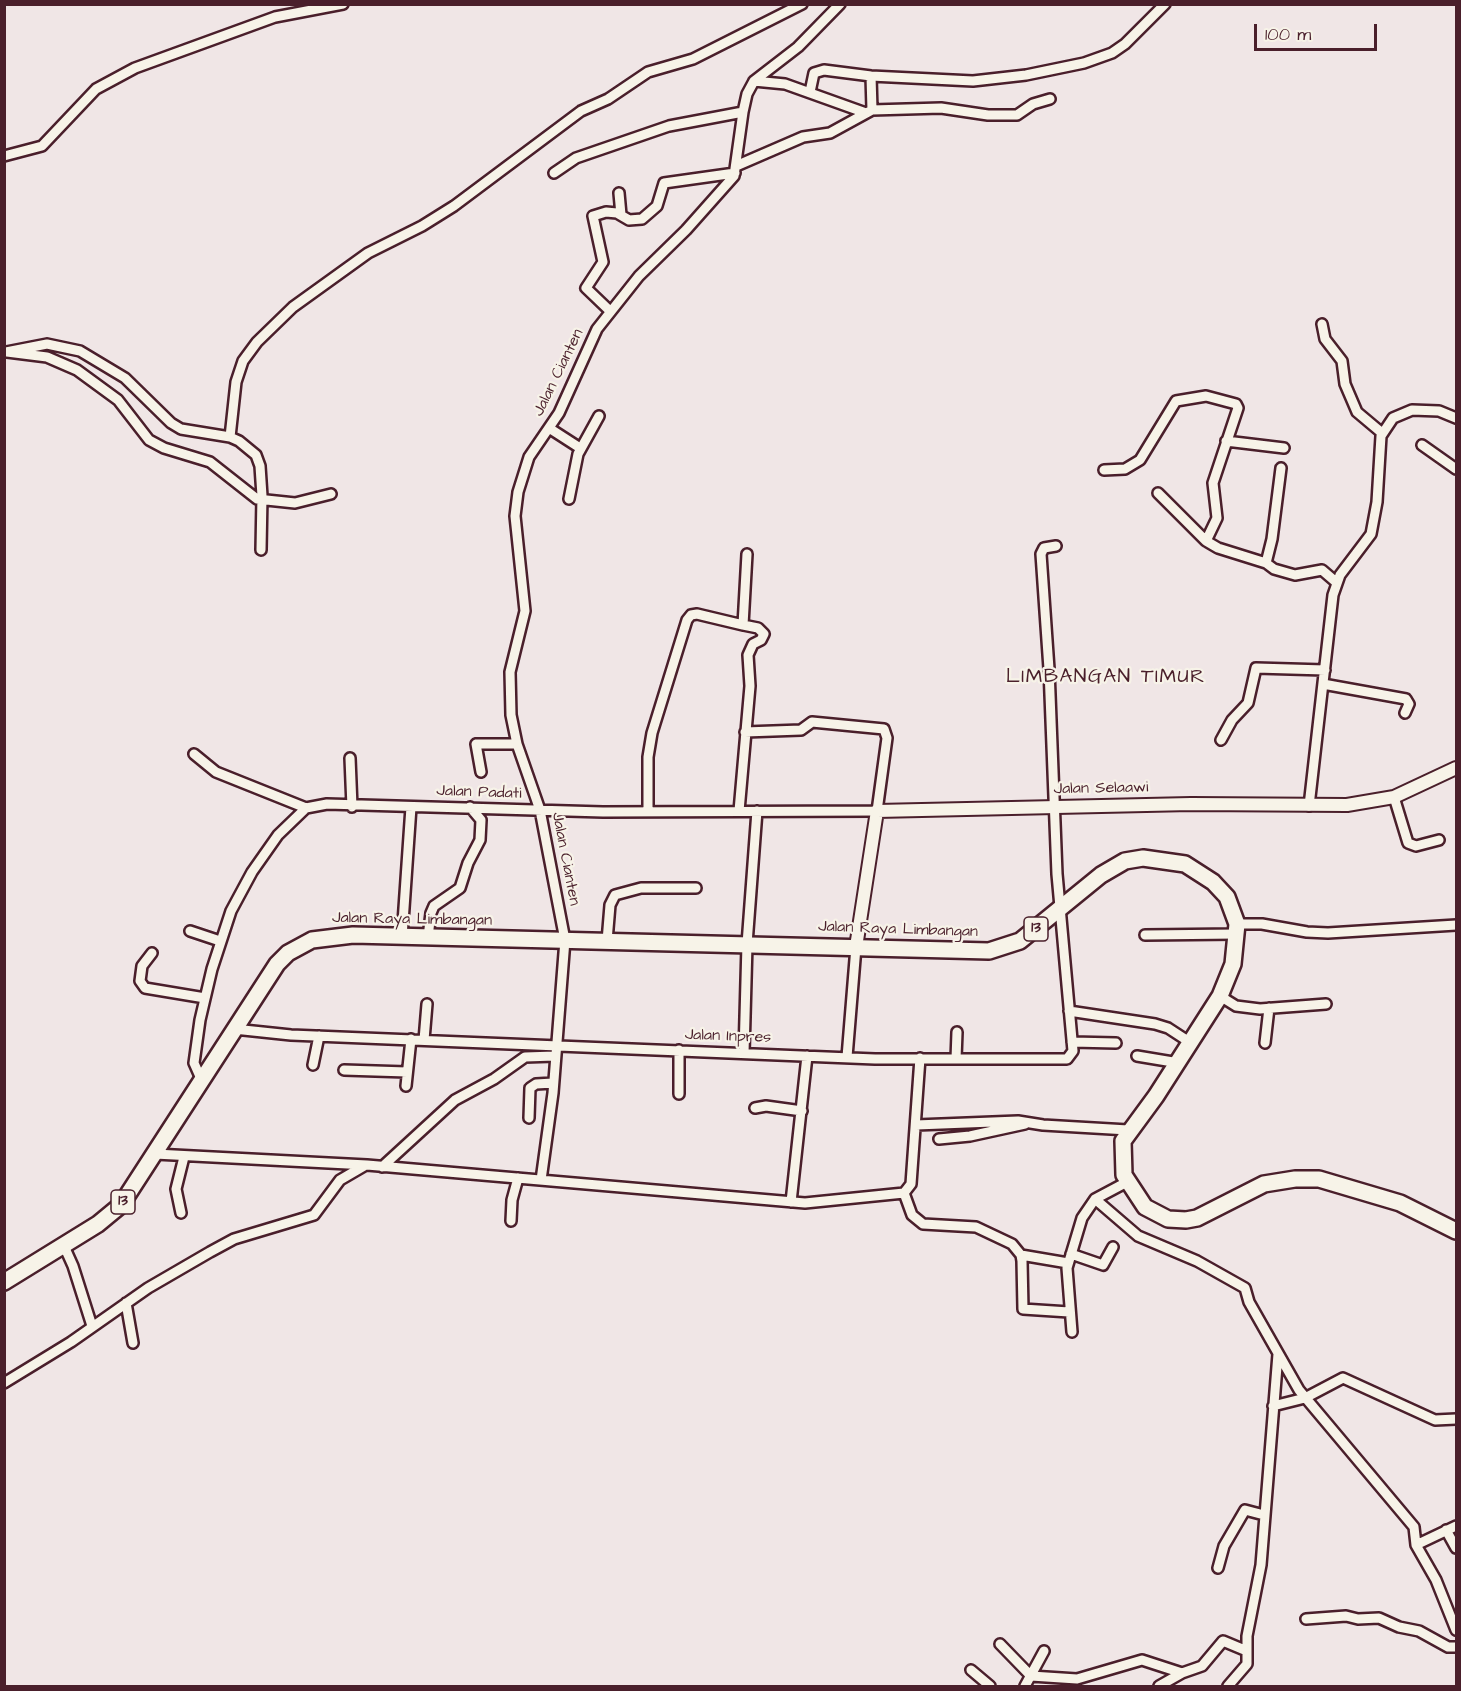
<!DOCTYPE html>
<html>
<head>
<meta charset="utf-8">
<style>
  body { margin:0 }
  #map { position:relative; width:1461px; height:1691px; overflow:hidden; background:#f0e6e6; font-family:"Architects Daughter",sans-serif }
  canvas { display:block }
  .frame { position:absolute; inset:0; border:6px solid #4a1f2b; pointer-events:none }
  .scale { position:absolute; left:1254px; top:24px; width:123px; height:27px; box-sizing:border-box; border:3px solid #4a1f2b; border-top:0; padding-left:8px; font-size:18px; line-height:21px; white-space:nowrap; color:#4a1f2b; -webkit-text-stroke:4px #f7f3e8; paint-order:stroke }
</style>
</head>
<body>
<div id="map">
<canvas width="1461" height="1691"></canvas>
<div class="frame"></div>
<div class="scale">100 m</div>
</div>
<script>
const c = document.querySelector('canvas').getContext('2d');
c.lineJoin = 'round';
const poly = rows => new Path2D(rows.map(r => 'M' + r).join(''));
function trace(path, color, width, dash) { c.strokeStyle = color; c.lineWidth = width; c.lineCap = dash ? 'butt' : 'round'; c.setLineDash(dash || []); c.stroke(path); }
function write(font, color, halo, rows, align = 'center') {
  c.font = font + ' "Architects Daughter",sans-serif'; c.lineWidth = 4.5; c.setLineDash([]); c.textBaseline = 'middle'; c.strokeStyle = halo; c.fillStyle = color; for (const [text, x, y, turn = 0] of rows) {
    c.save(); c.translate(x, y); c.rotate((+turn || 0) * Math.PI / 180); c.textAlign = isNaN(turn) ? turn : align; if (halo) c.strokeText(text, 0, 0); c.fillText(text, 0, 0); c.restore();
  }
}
const minor = poly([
  [871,76,872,110],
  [754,81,785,84,866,113],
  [810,92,814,73,824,70,871,76,973,81,1026,75,1084,63,1112,53,1125,44,1165,4],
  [4,156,42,146,96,89,135,68,275,17,343,4],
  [736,166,803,137,830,133,872,110,941,108,988,115,1017,115,1033,104,1050,99],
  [554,173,576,158,669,126,743,112],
  [619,193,621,215],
  [610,311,586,288,603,262,593,216,606,212,617,213,629,220,642,219,657,206,664,183,735,173],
  [1322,324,1325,339,1342,361,1345,384,1357,412,1382,433],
  [6,352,47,344,80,351,125,378,171,423,181,429,230,437,239,441,256,455,260,466,262,496,261,550],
  [7,352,47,357,77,370,118,400,149,440,164,448,210,462,257,499,295,503,331,494],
  [549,428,580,448],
  [230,437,236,382,243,361,257,342,293,307,368,253,422,226,454,206,581,111,608,99,648,72,693,59,802,4],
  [1226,441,1284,448],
  [1422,445,1456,469],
  [1281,468,1272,539,1266,563,1274,569,1295,575,1322,570,1336,582],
  [1104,470,1125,469,1140,460,1176,401,1206,396,1236,404,1238,408,1213,483,1217,518,1206,541,1218,548,1266,563],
  [1158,493,1206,541],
  [569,499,578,454,599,416],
  [1323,684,1406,699,1409,704,1405,713],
  [1221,740,1232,720,1248,703,1256,668,1325,670],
  [194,754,216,772,306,808],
  [350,758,352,807],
  [481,772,476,744,517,744],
  [1394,797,1408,843,1416,846,1439,840],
  [1309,806,1333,595,1340,575,1371,534,1377,502,1381,436,1393,418,1412,410,1439,411,1456,418],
  [648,811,648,757,652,733,687,620,691,615,697,614,743,625,747,554],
  [739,811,750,686,748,655,753,644,761,640,764,634,758,628,743,625],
  [1237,924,1262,924,1307,932,1328,933,1456,925],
  [190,931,220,941],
  [1145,935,1237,934],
  [402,937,411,807],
  [428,937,431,913,434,906,460,888,468,863,480,840,481,820,470,807],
  [607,941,610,905,615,895,641,888,696,888],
  [152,953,142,966,140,981,145,988,205,998],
  [1220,996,1236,1006,1260,1009,1326,1004],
  [1069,1011,1155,1024,1168,1028,1191,1043],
  [234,1029,291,1035,875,1059,1067,1059,1073,1051,1057,874,1049,669,1041,554,1044,548,1056,546],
  [424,1040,427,1004],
  [1072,1042,1116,1043],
  [1265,1043,1269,1008],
  [744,1053,747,944,757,811],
  [1137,1056,1179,1063],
  [847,1057,856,947],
  [956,1059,957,1032],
  [313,1065,319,1036],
  [344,1070,407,1072],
  [202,1081,194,1063,200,1020,212,969,231,911,252,872,278,835,306,808,327,804,603,812,877,811,887,738,884,729,812,722,801,730,745,732],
  [406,1086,411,1039],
  [679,1094,679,1050],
  [755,1108,766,1106,802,1111],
  [529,1118,530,1088,536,1084,553,1083],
  [916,1125,1018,1121,1043,1125,1128,1130],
  [939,1139,970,1136,1025,1124],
  [155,1154,367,1165,805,1203,904,1193,912,1215,923,1224,976,1227,1012,1244,1021,1255,1022,1261,1023,1309,1069,1312],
  [382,1167,455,1100,494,1079,525,1057,555,1056],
  [541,1180,553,1093,565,940,540,810,517,744,511,715,510,672,525,611,515,516,518,492,529,457,559,413,597,329,639,276,686,230,734,176,743,112,747,94,754,81,798,47,840,4],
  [904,1193,911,1184,920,1058],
  [1095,1199,1138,1236,1197,1261,1245,1288,1249,1302,1299,1390,1414,1527,1416,1545,1436,1580,1456,1630],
  [791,1202,807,1056],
  [181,1213,176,1189,184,1157],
  [511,1221,512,1200,518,1178],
  [64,1246,73,1266,92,1326],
  [1071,1254,1103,1265,1113,1247],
  [1021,1255,1068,1263],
  [126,1303,133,1343],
  [1072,1332,1067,1268,1082,1218,1095,1199,1127,1182],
  [4,1383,71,1342,148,1288,210,1252,234,1239,314,1215,340,1180,364,1166],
  [1273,1406,1305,1398,1343,1378,1435,1420,1456,1419],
  [1446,1530,1456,1548],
  [1416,1545,1456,1526],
  [1218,1568,1224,1546,1245,1510,1264,1515],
  [1306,1619,1346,1616,1358,1619,1379,1618,1399,1627,1419,1631,1448,1647,1456,1647],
  [1000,1644,1031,1676,1077,1679,1142,1660,1182,1673],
  [971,1670,990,1686],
  [1025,1686,1044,1651],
  [1159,1686,1182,1673,1202,1666,1223,1641,1247,1651],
  [1228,1686,1247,1664,1247,1636,1261,1565,1278,1354]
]);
const tertiary = poly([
  [856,947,877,811,1191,804,1347,805,1394,797,1456,768]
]);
const trunk = poly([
  [4,1282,98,1224,121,1205,277,964,288,953,312,940,353,935,989,951,1020,941,1101,875,1125,861,1143,858,1185,864,1213,882,1227,897,1237,924,1233,964,1220,996,1156,1096,1123,1141,1124,1175,1145,1207,1168,1219,1186,1220,1197,1218,1264,1184,1295,1179,1319,1179,1400,1203,1456,1231]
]);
trace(minor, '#4a1f2b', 14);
trace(tertiary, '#4a1f2b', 16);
trace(trunk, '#4a1f2b', 20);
trace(minor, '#f7f3e8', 9);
trace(tertiary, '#f7f3e8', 12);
trace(trunk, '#f7f3e8', 15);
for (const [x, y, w] of [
  [1036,929,24],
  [123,1202,24]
]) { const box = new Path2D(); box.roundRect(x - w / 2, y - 12, w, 24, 4.5); c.fillStyle = '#f7f3e8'; c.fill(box); trace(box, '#4a1f2b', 1.5); }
write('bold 15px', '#4a1f2b', null, [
  ["13",1036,929],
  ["13",123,1202]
]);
write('16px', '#4a1f2b', '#f7f3e8', [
  ["Jalan Cianten",559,373,-64],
  ["Jalan Selaawi",1101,789,-1],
  ["Jalan Padati",479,793,2],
  ["Jalan Cianten",565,859,79],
  ["Jalan Raya Limbangan",412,920,1],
  ["Jalan Raya Limbangan",898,930,2],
  ["Jalan Inpres",728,1037,2]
]);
c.letterSpacing = '1.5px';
write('20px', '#4a1f2b', '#f7f3e8', [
  ["LIMBANGAN TIMUR",1106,678]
]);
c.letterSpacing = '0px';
</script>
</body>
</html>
